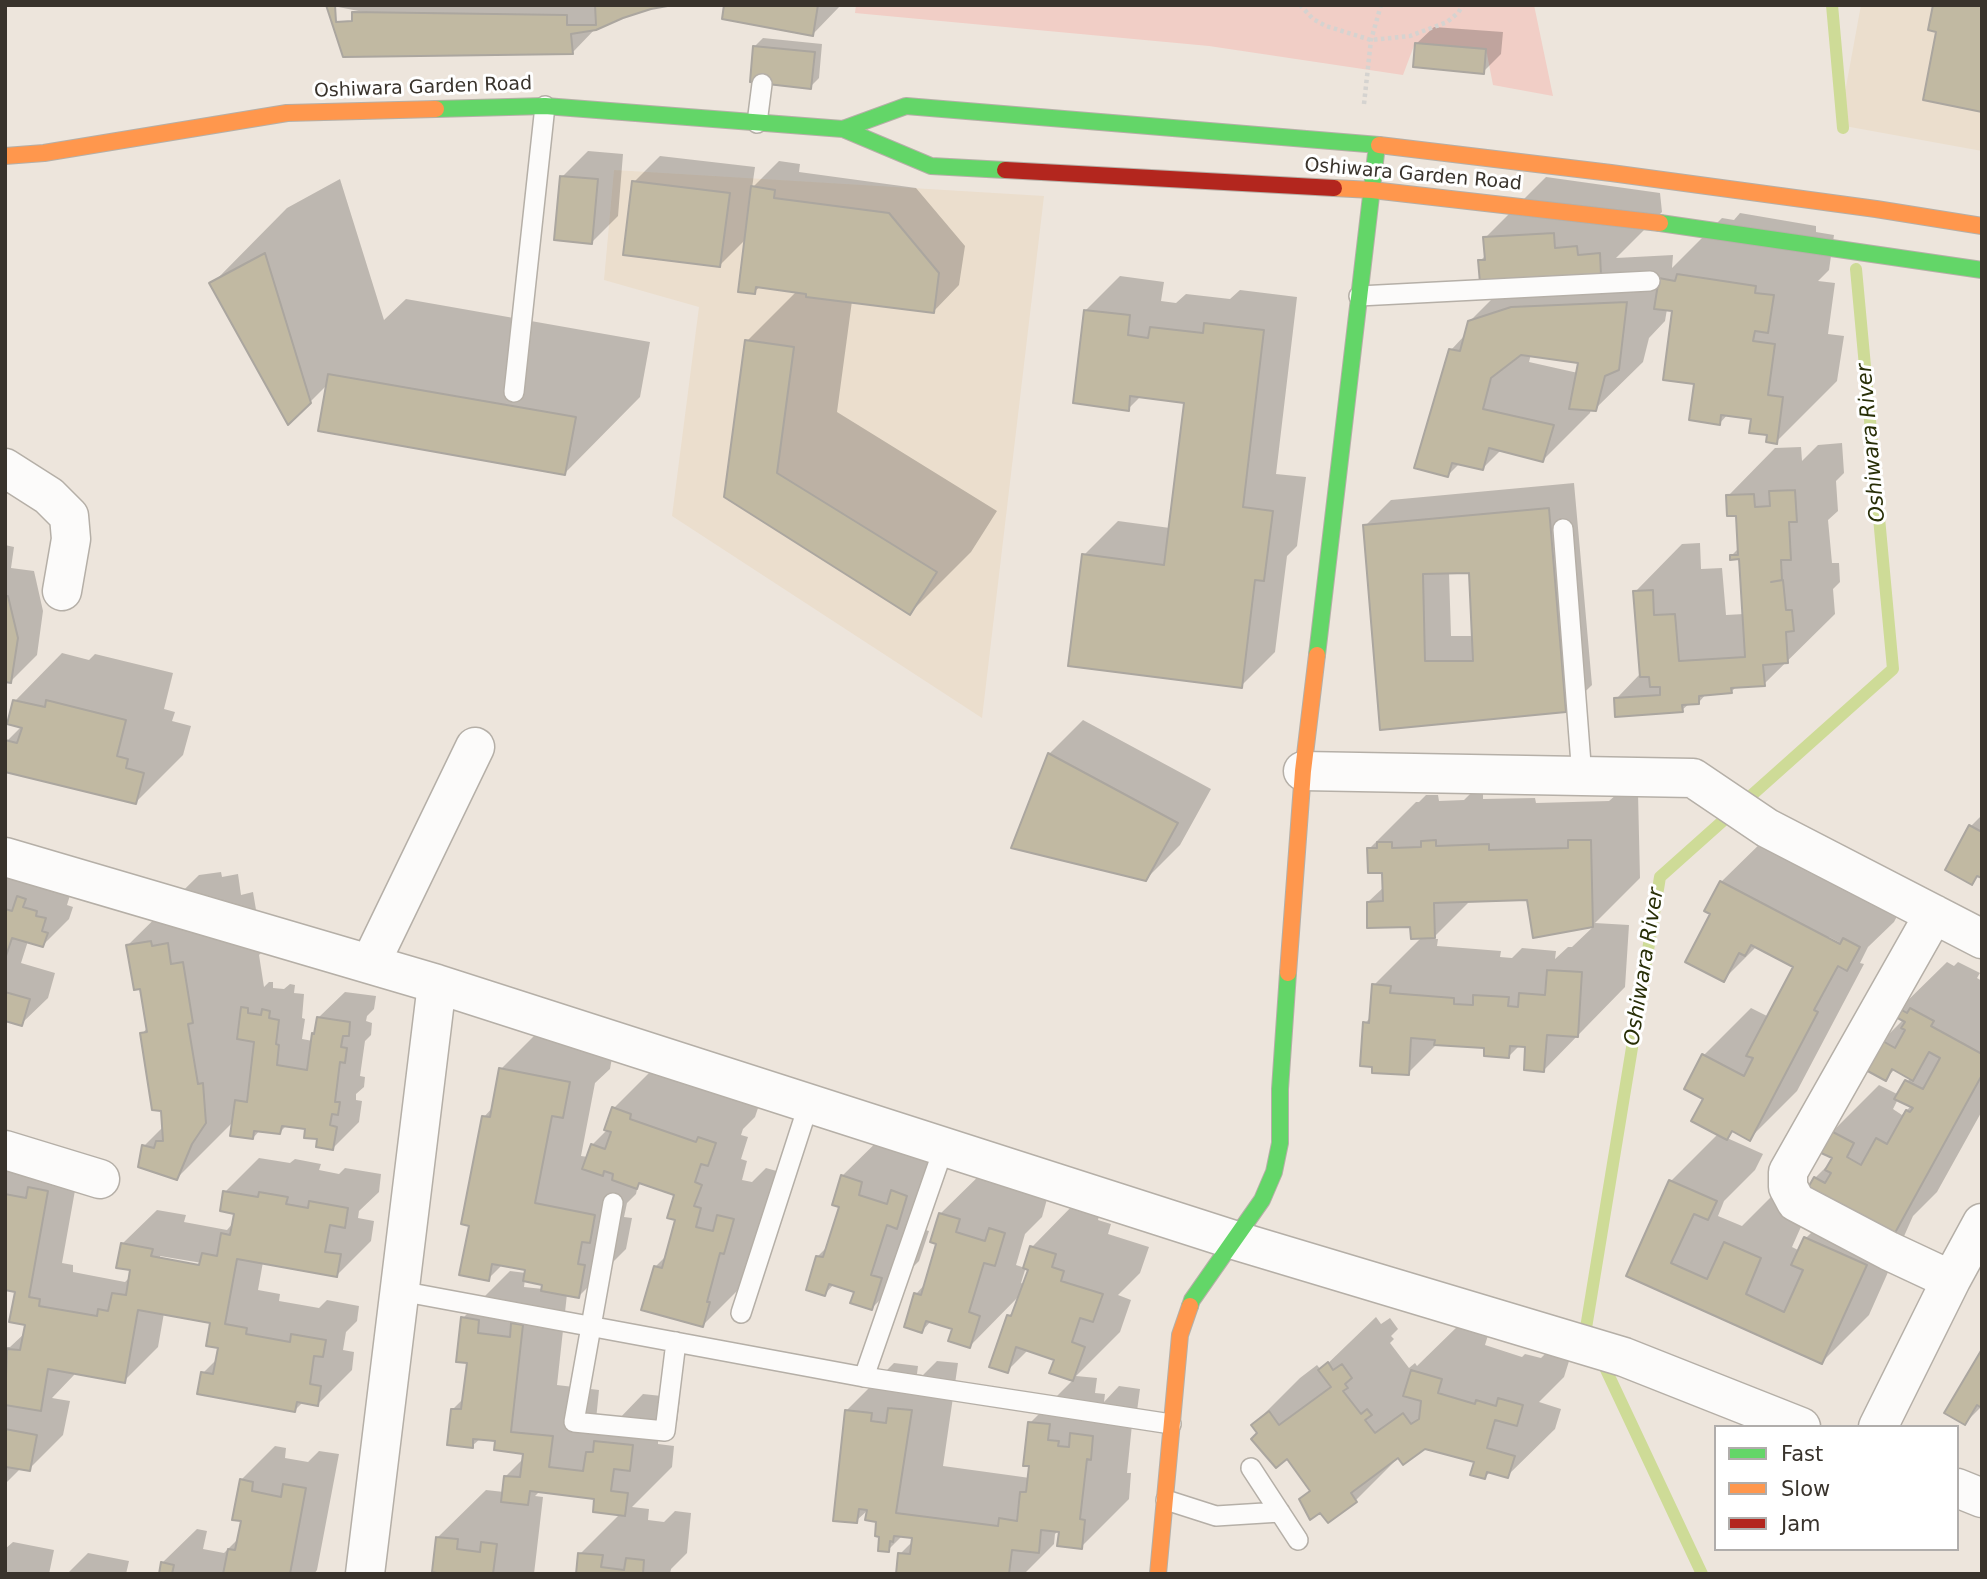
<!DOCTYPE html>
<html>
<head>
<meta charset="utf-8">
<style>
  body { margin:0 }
  #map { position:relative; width:1987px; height:1579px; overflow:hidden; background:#ede5dc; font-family:"DejaVu Sans",sans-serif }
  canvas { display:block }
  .frame { position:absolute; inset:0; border:7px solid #39332c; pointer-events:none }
  .legend { position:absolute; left:1714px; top:1425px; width:245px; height:126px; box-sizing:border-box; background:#fff; border:2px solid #b0adab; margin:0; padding:9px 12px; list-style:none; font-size:21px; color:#39332c }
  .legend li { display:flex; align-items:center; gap:14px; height:35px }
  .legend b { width:35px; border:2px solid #b0adab }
</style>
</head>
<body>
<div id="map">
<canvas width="1987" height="1579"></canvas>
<div class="frame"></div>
<ul class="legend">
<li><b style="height:9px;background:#63d668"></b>Fast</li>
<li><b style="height:9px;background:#ff974d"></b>Slow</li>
<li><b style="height:9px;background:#b3261e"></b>Jam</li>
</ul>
</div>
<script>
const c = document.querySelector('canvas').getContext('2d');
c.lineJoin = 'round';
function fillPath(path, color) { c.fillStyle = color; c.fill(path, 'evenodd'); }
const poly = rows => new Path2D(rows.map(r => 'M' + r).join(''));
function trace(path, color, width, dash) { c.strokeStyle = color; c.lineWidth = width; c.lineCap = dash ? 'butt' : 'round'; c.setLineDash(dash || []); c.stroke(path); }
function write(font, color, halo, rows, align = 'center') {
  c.font = font + ' "DejaVu Sans",sans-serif'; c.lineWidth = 6; c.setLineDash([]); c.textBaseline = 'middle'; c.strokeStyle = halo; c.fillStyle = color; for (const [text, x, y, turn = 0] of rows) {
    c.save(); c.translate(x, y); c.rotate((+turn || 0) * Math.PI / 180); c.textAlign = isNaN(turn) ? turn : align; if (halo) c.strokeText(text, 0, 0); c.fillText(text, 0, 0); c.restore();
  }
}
fillPath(poly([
  [1861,5,1982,5,1982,151,1839,125],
  [614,170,1044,196,982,718,672,516,699,307,604,280]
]), '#ebdecd');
fillPath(poly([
  [856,5,1534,5,1553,96,1493,85,1486,49,1415,43,1403,75,1209,46,855,13]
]), '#f1cec6');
fillPath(poly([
  [328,5,650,7,597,27,572,53],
  [726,5,841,5,813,34],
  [1434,27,1503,32,1501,54,1483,72,1416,44],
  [763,38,822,44,819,78,810,87,755,46],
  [588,151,623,154,618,216,592,242,562,177],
  [660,156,755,167,752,188,779,161,800,164,799,172,916,188,965,246,959,285,933,312,852,301,837,412,997,511,971,552,910,613,726,496,747,341,797,291,761,286,754,292,747,238,720,265,634,182],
  [1546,177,1660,193,1662,212,1616,258,1673,255,1672,268,1722,218,1734,220,1740,213,1816,226,1816,232,1834,235,1829,270,1818,281,1835,283,1828,334,1844,336,1837,381,1776,442,1754,418,1728,414,1720,423,1696,383,1674,310,1667,309,1665,321,1649,338,1643,362,1595,409,1591,409,1590,413,1543,460,1501,450,1483,468,1460,463,1448,475,1451,350,1466,334,1469,322,1512,279,1480,261,1486,255,1485,238],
  [1531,354,1580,362,1578,373,1529,362],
  [340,179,384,320,406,299,650,342,640,397,565,473,329,383,310,402,212,284,287,208],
  [1120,276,1164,282,1161,301,1176,303,1186,294,1230,299,1240,290,1297,297,1276,474,1306,477,1297,546,1287,556,1275,652,1241,686,1084,555,1118,521,1170,528,1186,401,1141,396,1128,409,1086,310],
  [1842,443,1844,473,1836,481,1838,511,1828,520,1832,563,1839,563,1840,582,1833,589,1835,614,1764,684,1737,686,1731,692,1707,693,1699,702,1690,703,1682,710,1616,699,1641,673,1635,592,1682,544,1700,543,1701,569,1722,568,1726,615,1744,614,1741,557,1731,556,1739,548,1738,514,1728,496,1775,448,1801,447,1802,461,1818,445],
  [1574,483,1592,685,1565,711,1382,728,1365,526,1391,500],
  [1449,572,1471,572,1474,636,1451,636],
  [5,545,14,547,11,568,34,571,43,611,37,655,10,682,5,681],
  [62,653,89,660,95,654,173,673,164,709,175,712,172,721,191,726,183,755,136,802,7,741,22,726,15,701],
  [1083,720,1211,789,1180,845,1146,879,1013,847,1049,754],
  [1638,793,1640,878,1595,923,1629,925,1625,987,1544,1070,1527,1045,1520,1045,1509,1056,1486,1046,1438,1043,1408,1073,1365,1023,1372,1016,1374,985,1423,936,1412,925,1368,902,1385,886,1384,871,1369,849,1416,802,1419,802,1426,795,1438,795,1439,801,1464,800,1470,794,1483,794,1483,799,1535,798,1536,803,1609,801,1617,794],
  [1529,898,1534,936,1594,926,1572,947,1568,947,1555,959,1556,951,1522,948,1512,958,1500,957,1501,951,1437,946,1438,939,1432,939,1471,900],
  [1982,815,1982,876,1979,875,1972,883,1971,826],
  [1769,835,1906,899,1894,922,1868,947,1860,963,1864,964,1797,1091,1749,1139,1734,1130,1727,1138,1763,1154,1755,1170,1724,1201,1718,1216,1742,1226,1773,1195,1808,1211,1792,1247,1800,1251,1806,1238,1835,1209,1815,1178,1832,1161,1832,1132,1879,1085,1899,1095,1910,1078,1895,1069,1885,1079,1882,1041,1904,1019,1899,1009,1947,962,1954,966,1958,962,1980,973,1977,978,1982,981,1982,1111,1937,1192,1913,1216,1869,1315,1822,1362,1628,1275,1671,1181,1718,1134,1705,1098,1704,1055,1751,1008,1769,1017,1796,966,1757,946,1723,980,1712,914,1721,882],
  [1829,937,1848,947,1829,941],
  [1898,1099,1911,1106,1902,1115,1893,1109],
  [221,872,222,877,238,874,241,895,253,892,263,951,259,955,264,987,269,982,273,982,273,988,284,989,290,984,295,985,294,993,304,994,302,1018,305,1019,302,1039,313,1041,318,1018,345,992,376,996,374,1009,367,1016,366,1021,372,1023,371,1035,365,1041,360,1076,365,1077,364,1087,356,1094,356,1100,362,1101,359,1122,333,1148,307,1128,287,1125,279,1133,260,1130,253,1138,234,1121,177,1178,144,1146,164,1126,163,1110,142,1034,148,1027,142,986,128,945,199,875],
  [5,876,71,892,67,905,73,907,69,919,43,945,28,941,21,963,55,973,48,998,21,1024,5,1019],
  [548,1022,616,1035,610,1069,595,1083,581,1156,588,1157,592,1145,608,1129,614,1108,661,1061,762,1096,755,1117,743,1129,741,1135,748,1137,741,1159,747,1161,742,1180,752,1182,766,1168,780,1172,750,1278,703,1325,655,1267,667,1255,677,1219,676,1194,641,1182,638,1185,636,1194,627,1203,624,1217,632,1218,626,1249,578,1297,567,1294,557,1385,599,1390,596,1420,616,1422,643,1394,680,1398,677,1422,658,1440,658,1444,674,1446,672,1467,632,1507,649,1509,648,1520,664,1522,675,1511,691,1513,687,1553,671,1569,670,1574,577,1574,580,1554,620,1514,596,1498,540,1491,535,1496,543,1497,534,1574,443,1574,438,1537,486,1490,504,1492,506,1476,524,1458,525,1452,497,1440,481,1438,472,1446,453,1409,464,1398,469,1362,463,1318,510,1271,526,1273,527,1269,503,1264,488,1279,471,1224,484,1117,493,1107,501,1069],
  [525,1279,544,1283,543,1289,524,1287],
  [890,1129,953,1148,944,1179,928,1196,918,1228,929,1231,919,1261,872,1308,856,1291,834,1284,825,1294,818,1256,828,1246,841,1205,842,1176],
  [81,1157,62,1263,73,1265,73,1272,125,1282,131,1276,132,1269,122,1244,157,1210,186,1215,184,1222,227,1230,234,1222,236,1212,225,1192,259,1158,290,1163,295,1159,321,1164,319,1170,339,1174,345,1168,381,1174,379,1192,359,1211,358,1218,374,1221,371,1241,337,1275,263,1262,258,1290,280,1294,279,1301,319,1308,327,1300,359,1306,357,1321,346,1332,343,1350,354,1352,352,1370,318,1404,304,1401,295,1410,203,1373,218,1358,220,1347,212,1321,164,1313,158,1347,124,1381,75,1372,74,1375,52,1398,70,1401,63,1435,29,1469,21,1468,5,1484,5,1347,10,1347,25,1333,27,1324,17,1291,5,1288,5,1159],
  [160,1256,208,1264,208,1268,160,1259],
  [988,1167,1051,1185,1042,1217,1025,1234,1016,1265,1025,1268,1032,1247,1079,1199,1102,1207,1098,1220,1111,1224,1108,1234,1149,1247,1140,1273,1118,1295,1131,1300,1120,1332,1076,1376,1097,1378,1095,1393,1105,1394,1104,1402,1119,1386,1140,1389,1137,1411,1133,1415,1127,1473,1131,1473,1129,1499,1081,1547,1061,1528,1055,1534,1054,1544,1024,1574,898,1574,900,1554,913,1541,914,1536,903,1535,888,1550,881,1536,878,1520,869,1509,856,1521,847,1410,894,1363,918,1366,917,1374,923,1375,937,1361,958,1363,943,1466,1030,1478,1030,1423,1074,1379,1056,1359,1029,1349,1007,1371,1009,1316,1016,1309,1021,1294,970,1346,954,1328,931,1321,922,1331,916,1294,926,1283,939,1243,940,1214],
  [1026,1267,1030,1269,1024,1284,1021,1283],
  [1376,1317,1381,1324,1390,1318,1398,1329,1391,1336,1394,1339,1390,1343,1409,1368,1415,1363,1417,1366,1460,1324,1489,1332,1485,1345,1522,1357,1525,1354,1541,1358,1547,1352,1570,1358,1564,1377,1539,1402,1561,1409,1555,1429,1507,1476,1491,1471,1485,1477,1476,1461,1425,1447,1399,1457,1356,1500,1321,1510,1301,1499,1311,1489,1287,1457,1253,1425,1300,1378,1317,1365,1321,1370],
  [1982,1352,1982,1406,1965,1423],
  [275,1446,286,1448,285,1458,308,1462,319,1451,339,1454,317,1570,314,1574,160,1574,162,1563,197,1529,207,1531,203,1549,224,1553,239,1538,243,1520,241,1480],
  [13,1542,54,1550,49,1574,5,1574,5,1549],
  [88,1553,129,1561,126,1574,67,1574]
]), '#0003');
trace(poly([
  [1832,5,1843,128],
  [1592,1339,1586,1328,1660,877,1893,669,1856,269],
  [1601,1359,1702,1574]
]), '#cedb97', 12);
const building = poly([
  [326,5,673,5,651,9,623,18,596,30,571,34,573,54,343,57,326,5],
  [335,5,595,5,596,25,567,25,567,15,352,12,352,21,336,22,335,5],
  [724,5,818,5,813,36,722,19,724,5],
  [1933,5,1982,5,1982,112,1923,100,1936,32,1928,30,1933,5],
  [1415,43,1486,49,1484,74,1413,67,1415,43],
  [753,46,815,52,811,89,750,82,753,46],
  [560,176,598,179,592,244,554,240,560,176],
  [632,181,730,193,720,267,623,255,632,181],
  [751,186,775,190,774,198,889,213,939,273,934,313,806,297,806,294,756,287,755,294,738,292,751,186],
  [1554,233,1555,248,1577,246,1578,255,1600,253,1601,275,1480,283,1478,260,1485,260,1483,237,1554,233],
  [265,253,311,403,288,425,209,283,265,253],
  [1677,274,1756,286,1755,293,1774,295,1768,333,1755,331,1753,341,1775,344,1768,395,1783,397,1777,444,1766,442,1767,435,1749,433,1751,419,1721,415,1720,425,1689,420,1694,384,1663,380,1672,311,1654,309,1659,278,1675,281,1677,274],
  [1627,302,1619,370,1605,376,1596,411,1569,409,1578,363,1521,355,1491,378,1483,409,1554,425,1543,462,1489,448,1483,470,1452,463,1448,477,1414,468,1449,349,1460,351,1468,321,1511,307,1627,302],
  [1084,310,1130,315,1128,335,1148,338,1150,327,1203,333,1204,323,1264,330,1243,507,1273,511,1264,581,1255,580,1242,688,1068,666,1082,554,1164,565,1184,403,1130,396,1129,411,1073,403,1084,310],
  [745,340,794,347,777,473,937,572,910,615,724,497,745,340],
  [328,374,576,417,565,475,318,431,328,374],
  [1795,490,1797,522,1789,522,1791,560,1781,560,1782,580,1771,582,1783,580,1786,610,1792,610,1794,631,1786,632,1788,663,1763,665,1765,686,1731,688,1732,693,1699,696,1699,704,1682,705,1683,712,1615,717,1614,698,1660,695,1660,687,1650,687,1649,677,1640,677,1633,591,1653,590,1654,615,1675,614,1679,661,1745,657,1739,559,1730,560,1730,555,1738,555,1736,516,1727,516,1726,495,1754,494,1755,507,1770,506,1769,491,1795,490],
  [1549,508,1566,712,1380,730,1363,525,1549,508],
  [1469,573,1473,661,1425,661,1423,574,1469,573],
  [5,596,8,596,18,638,11,683,5,682,5,596],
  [13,700,45,707,46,700,126,720,117,756,128,759,126,768,144,773,136,804,5,772,5,740,17,743,22,728,7,724,13,700],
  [1048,753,1178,823,1146,881,1011,848,1048,753],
  [1969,825,1982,832,1982,878,1977,876,1972,885,1945,870,1969,825],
  [1436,840,1436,846,1489,844,1489,850,1568,848,1568,840,1591,840,1593,927,1533,938,1527,900,1434,903,1435,938,1411,939,1410,927,1367,928,1367,902,1383,901,1382,873,1368,873,1367,848,1377,848,1377,842,1392,842,1392,848,1421,847,1421,841,1436,840],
  [1720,881,1840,944,1843,938,1860,947,1847,971,1838,966,1814,1010,1818,1012,1750,1141,1732,1131,1727,1140,1691,1121,1703,1099,1684,1089,1702,1054,1744,1076,1753,1058,1746,1056,1793,967,1751,945,1745,956,1739,953,1724,982,1685,962,1710,914,1704,911,1720,881],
  [17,896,26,899,23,907,37,911,36,916,46,918,42,931,48,933,43,947,12,938,5,959,5,909,12,911,17,896],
  [151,941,152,946,168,943,171,964,183,962,193,1023,188,1024,198,1084,203,1083,206,1123,192,1144,177,1180,138,1167,142,1145,154,1148,156,1141,163,1141,161,1111,152,1110,140,1033,147,1032,140,989,134,990,126,945,151,941],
  [1547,970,1582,972,1578,1037,1547,1035,1544,1072,1524,1070,1525,1047,1510,1046,1509,1058,1484,1056,1484,1048,1434,1045,1435,1040,1411,1038,1409,1075,1372,1073,1372,1067,1360,1066,1363,1022,1369,1023,1372,984,1391,986,1390,993,1454,998,1454,1004,1473,1005,1473,995,1509,997,1508,1006,1518,1007,1519,993,1545,995,1547,970],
  [5,992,30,999,22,1026,5,1021,5,992],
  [241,1007,248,1008,248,1013,261,1015,262,1009,270,1011,269,1018,279,1020,276,1044,279,1045,277,1065,307,1070,312,1033,314,1034,317,1017,350,1022,349,1036,343,1036,341,1047,347,1048,345,1063,340,1062,335,1102,340,1102,338,1115,332,1114,330,1125,337,1127,333,1150,316,1147,317,1139,304,1138,305,1129,282,1126,280,1134,254,1131,253,1139,230,1136,235,1100,247,1102,254,1042,237,1039,241,1007],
  [1898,1008,1907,1013,1910,1008,1934,1021,1931,1026,1982,1054,1982,1075,1890,1242,1804,1195,1814,1177,1825,1183,1831,1173,1825,1170,1832,1158,1819,1152,1831,1131,1854,1143,1847,1157,1861,1165,1876,1138,1887,1144,1906,1110,1910,1112,1913,1108,1894,1099,1905,1080,1923,1089,1940,1058,1929,1052,1913,1081,1892,1069,1886,1081,1864,1069,1881,1040,1895,1048,1905,1030,1901,1028,1905,1022,1894,1016,1898,1008],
  [499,1068,570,1082,563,1118,552,1116,535,1203,595,1215,590,1243,582,1242,578,1264,585,1265,579,1298,541,1291,542,1285,523,1281,525,1270,492,1264,489,1281,459,1275,469,1226,461,1224,482,1116,490,1117,499,1068],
  [612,1107,631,1114,630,1119,696,1142,698,1137,716,1143,708,1166,701,1164,695,1182,702,1185,694,1206,701,1208,696,1227,713,1231,717,1215,734,1219,724,1254,720,1253,707,1302,710,1302,703,1327,641,1310,654,1266,662,1268,675,1220,667,1218,674,1195,639,1183,637,1189,612,1180,613,1174,604,1171,603,1176,582,1169,591,1144,605,1149,611,1132,604,1130,612,1107],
  [841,1175,862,1182,859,1195,887,1204,891,1190,907,1196,897,1229,887,1225,871,1275,882,1278,872,1310,850,1303,854,1292,829,1284,825,1296,806,1290,816,1256,823,1257,839,1207,832,1205,841,1175],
  [1669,1180,1717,1201,1708,1220,1694,1214,1671,1263,1707,1279,1724,1242,1761,1258,1746,1294,1784,1312,1803,1270,1791,1265,1804,1237,1867,1265,1822,1364,1626,1276,1669,1180],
  [28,1187,48,1191,29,1297,40,1299,39,1306,97,1316,98,1309,108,1311,112,1293,126,1295,130,1270,116,1268,121,1243,153,1249,151,1256,199,1265,202,1253,217,1256,221,1233,230,1235,234,1214,220,1211,223,1191,258,1197,259,1192,288,1197,286,1204,308,1208,309,1201,348,1208,345,1228,330,1225,325,1252,341,1254,337,1277,237,1259,225,1324,247,1328,246,1334,290,1342,291,1334,326,1340,323,1357,314,1356,310,1384,321,1386,318,1406,297,1402,295,1412,197,1394,201,1372,213,1374,218,1348,206,1346,210,1323,138,1310,125,1383,48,1369,41,1411,5,1405,7,1349,20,1350,25,1325,9,1322,15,1292,5,1290,5,1194,26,1198,28,1187],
  [939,1213,960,1219,956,1232,985,1241,989,1228,1005,1233,995,1266,984,1263,969,1312,980,1316,970,1348,948,1341,952,1329,926,1321,922,1333,904,1327,914,1293,921,1295,936,1244,930,1242,939,1213],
  [1030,1246,1056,1254,1052,1267,1064,1271,1061,1281,1103,1294,1093,1322,1080,1318,1072,1342,1085,1347,1073,1381,1049,1373,1054,1360,1016,1347,1008,1373,989,1367,1007,1315,1011,1316,1028,1270,1023,1268,1030,1246],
  [461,1317,479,1320,478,1333,510,1337,511,1323,523,1325,511,1432,553,1436,549,1467,583,1471,586,1452,593,1452,594,1441,633,1445,630,1471,614,1469,611,1491,628,1493,625,1516,593,1512,594,1499,530,1491,528,1505,501,1502,504,1476,520,1477,523,1454,494,1450,495,1441,473,1439,473,1448,447,1445,451,1409,461,1409,467,1363,456,1362,461,1317],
  [1982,1349,1982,1408,1977,1405,1965,1425,1944,1413,1982,1349],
  [1328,1362,1333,1370,1342,1364,1352,1378,1345,1384,1348,1388,1343,1391,1361,1414,1367,1409,1372,1415,1365,1420,1375,1433,1403,1413,1411,1424,1419,1419,1421,1401,1403,1396,1411,1370,1442,1379,1438,1393,1475,1404,1476,1400,1496,1406,1498,1398,1523,1405,1517,1426,1495,1420,1487,1448,1515,1456,1508,1478,1487,1472,1485,1479,1470,1475,1474,1462,1425,1449,1403,1465,1398,1458,1351,1493,1357,1502,1328,1523,1320,1513,1310,1520,1299,1499,1310,1491,1287,1459,1276,1468,1251,1439,1257,1433,1251,1425,1269,1411,1279,1425,1331,1387,1318,1370,1328,1362],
  [888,1408,912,1410,896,1513,998,1526,999,1518,1017,1521,1020,1492,1026,1492,1029,1466,1023,1466,1028,1422,1050,1424,1048,1440,1059,1441,1058,1446,1069,1447,1070,1433,1093,1436,1091,1460,1087,1459,1080,1519,1085,1520,1082,1549,1057,1546,1059,1532,1041,1530,1039,1553,1012,1550,1009,1574,896,1574,898,1553,910,1554,912,1538,894,1536,893,1542,890,1541,889,1552,878,1551,879,1537,875,1536,876,1522,865,1520,867,1510,859,1509,857,1523,833,1521,845,1410,872,1413,871,1421,886,1423,888,1408],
  [5,1429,37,1435,30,1471,6,1467,5,1472,5,1429],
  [240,1479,253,1482,252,1491,281,1497,283,1484,306,1488,290,1574,223,1574,228,1549,235,1550,241,1521,232,1520,240,1479],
  [436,1537,458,1539,457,1549,480,1552,481,1542,497,1544,493,1574,441,1574,432,1572,436,1537],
  [578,1553,603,1555,601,1567,624,1570,626,1558,644,1560,643,1574,576,1574,578,1553],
  [161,1562,174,1565,172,1574,159,1574,161,1562]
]);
fillPath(building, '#c1b9a2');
trace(building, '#aba69f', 2);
const lane = poly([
  [757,123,762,84],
  [1359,296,1650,281],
  [514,392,545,106],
  [1563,529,1582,777],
  [613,1203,574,1422,665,1431,676,1342],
  [400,1291,864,1377,1171,1424],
  [741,1313,809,1103],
  [864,1377,944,1147],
  [1251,1468,1298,1540],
  [1166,1500,1216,1516,1280,1512]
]);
const street = poly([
  [5,468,49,496,69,516,71,539,62,591],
  [1303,771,1693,778,1767,828,1982,939],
  [5,857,437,984,1234,1240,1624,1357,1801,1427],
  [1934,914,1788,1172,1788,1187,1796,1202,1889,1251,1951,1280],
  [370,964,475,747],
  [5,1150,100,1179],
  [1878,1427,1951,1280,1982,1223],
  [1957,1488,1982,1498],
  [365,1574,437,984]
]);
const fast = poly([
  [436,109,545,106,843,129,931,166,1005,170],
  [843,129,906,106,1379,145],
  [1660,223,1982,270],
  [1317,655,1377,145],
  [1190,1306,1192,1300,1262,1200,1274,1172,1280,1143,1280,1089,1288,973]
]);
const slow = poly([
  [1379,145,1611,173,1876,209,1982,226],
  [5,156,44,153,287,113,436,109],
  [1334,188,1372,190,1660,223],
  [1288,973,1303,771,1317,655],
  [1158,1574,1180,1335,1190,1306]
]);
const jam = poly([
  [1005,170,1334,188]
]);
trace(lane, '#b5afa7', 22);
trace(street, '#b5afa7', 41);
trace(fast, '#b5afa7', 18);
trace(slow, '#b5afa7', 18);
trace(jam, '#b5afa7', 18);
trace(poly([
  [1300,5,1313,19,1326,26,1371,40,1410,36,1447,22,1458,13,1463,5],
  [1364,104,1371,40,1381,5]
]), '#d5d3d0', 4.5, [3.5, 3.5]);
trace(lane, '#fcfbfa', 19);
trace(street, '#fcfbfa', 38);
trace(fast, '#63d668', 16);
trace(slow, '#ff974d', 16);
trace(jam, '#b3261e', 16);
write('19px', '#39332c', '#fff', [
  ["Oshiwara Garden Road",423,88,-2],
  ["Oshiwara Garden Road",1413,175,5]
]);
write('italic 21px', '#282f07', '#fff', [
  ["Oshiwara River",1872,443,-95],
  ["Oshiwara River",1645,967,-81]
]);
</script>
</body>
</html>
